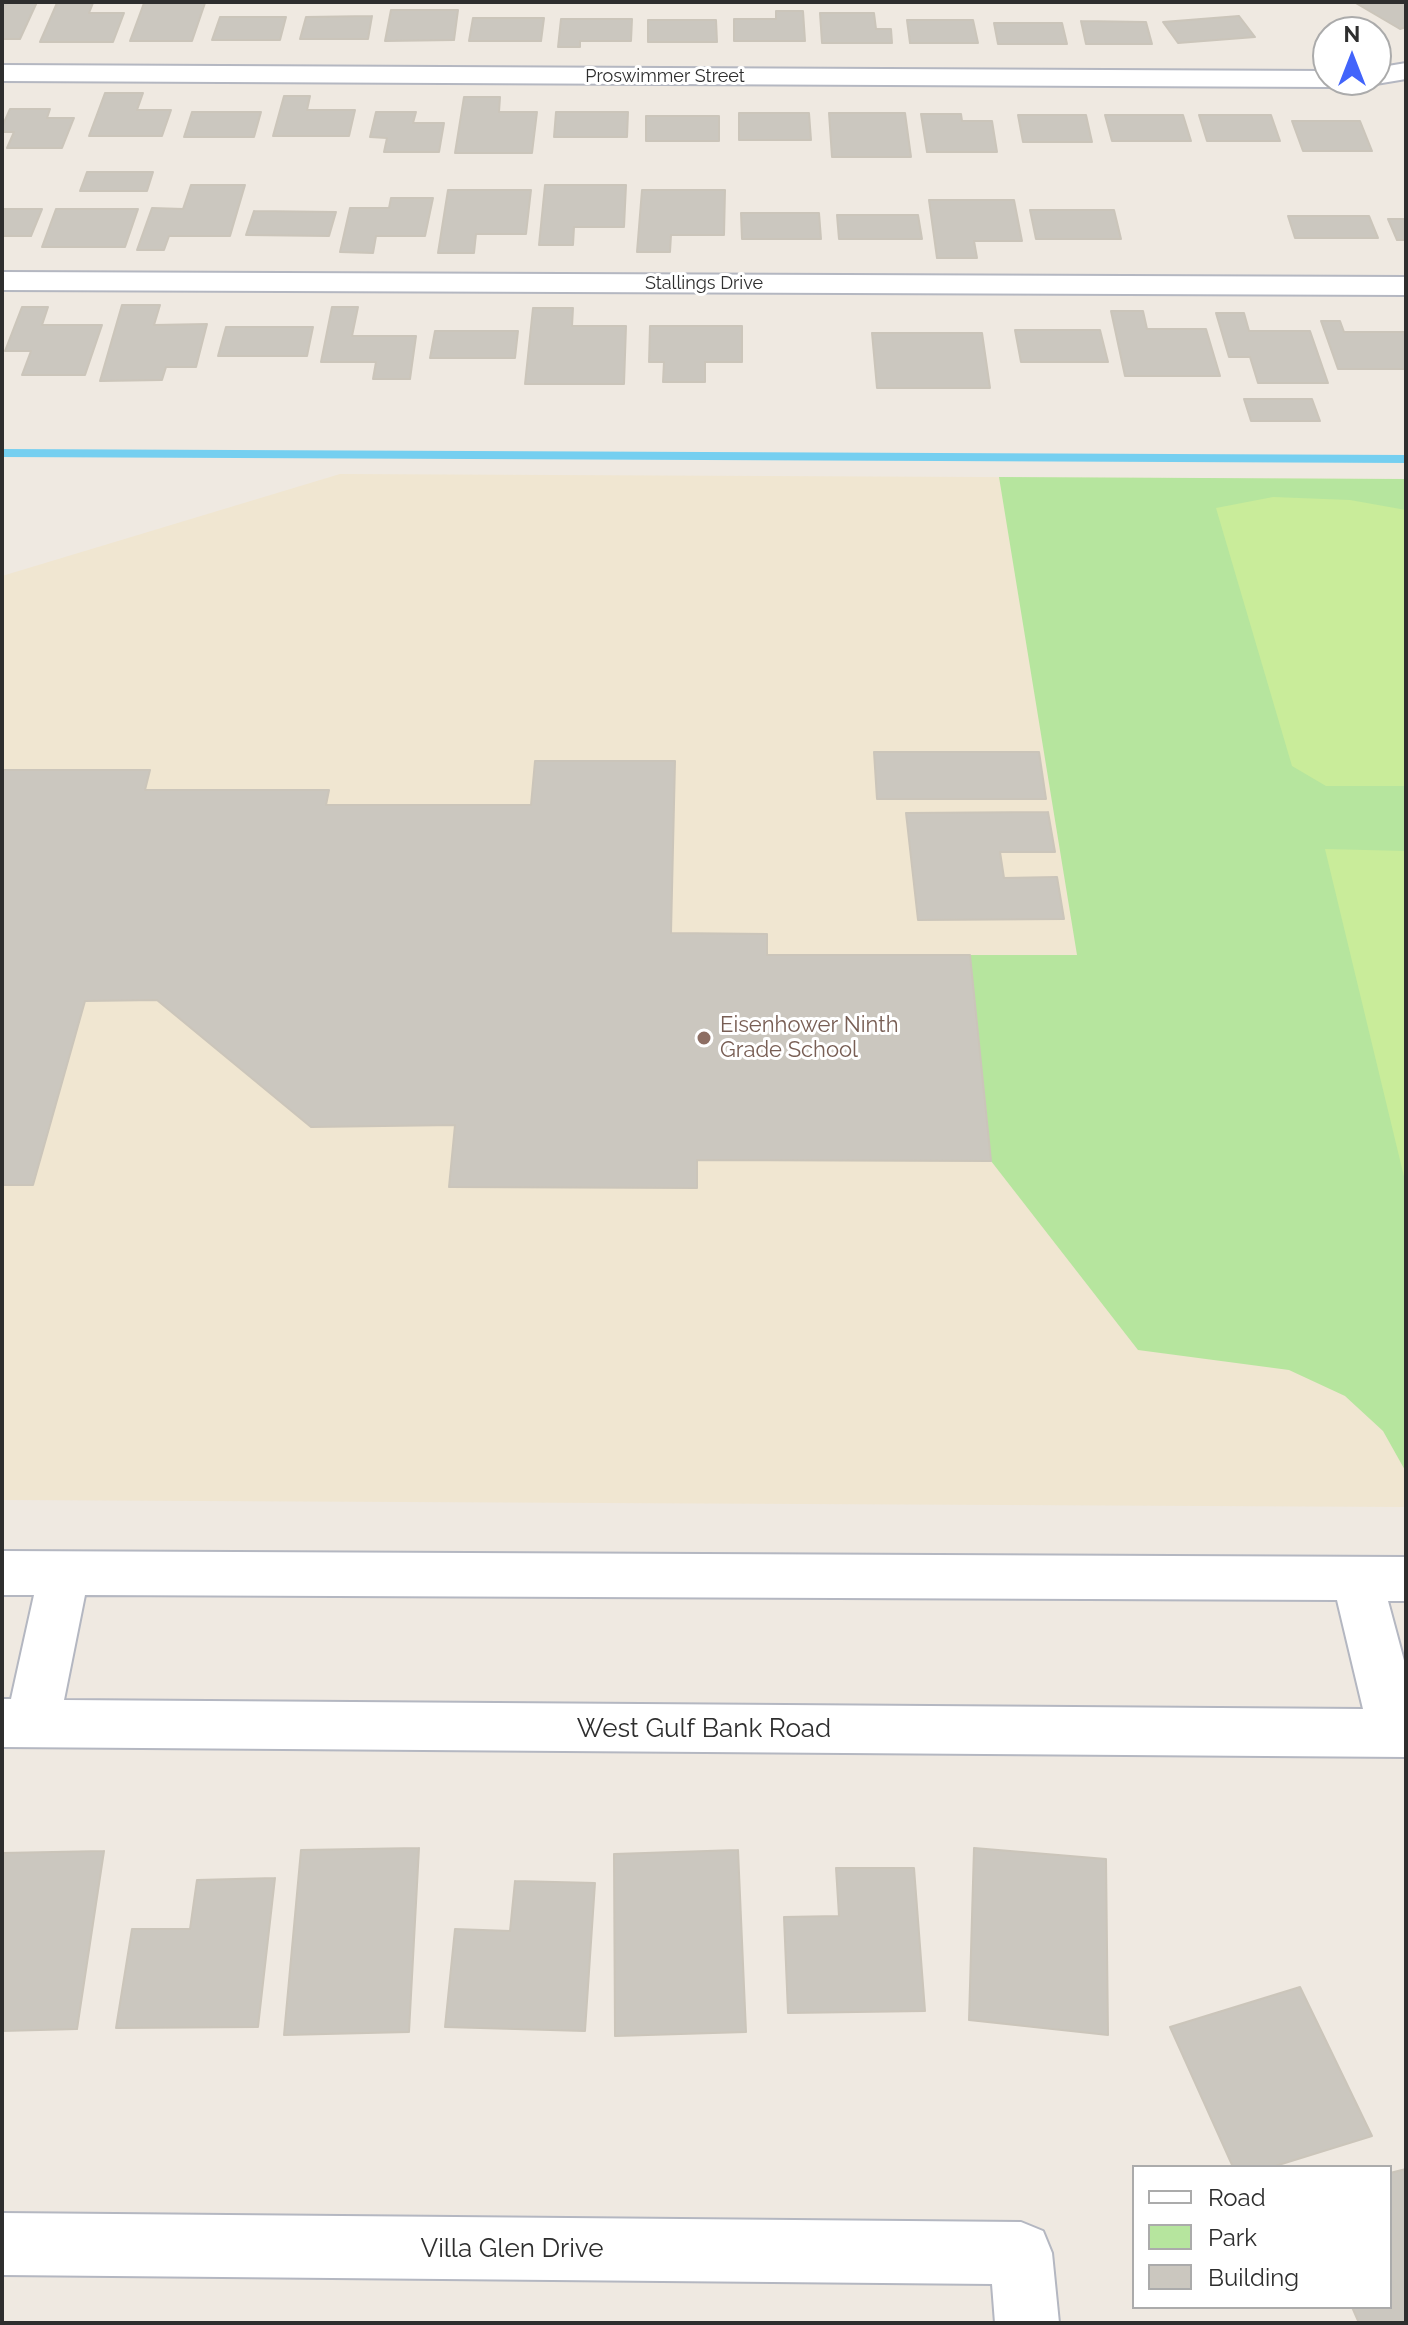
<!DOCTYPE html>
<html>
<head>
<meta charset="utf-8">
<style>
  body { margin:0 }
  #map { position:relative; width:1408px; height:2325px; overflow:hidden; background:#efe9e1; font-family:Raleway,sans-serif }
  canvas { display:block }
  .frame { position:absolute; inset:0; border:4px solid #2e2e2e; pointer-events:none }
  .legend { position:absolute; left:1132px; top:2165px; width:260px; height:144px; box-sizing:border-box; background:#fff; border:2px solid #ababab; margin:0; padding:10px 14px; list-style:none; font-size:24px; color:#2e2e2e }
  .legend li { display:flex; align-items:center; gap:16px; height:40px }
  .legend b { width:40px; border:2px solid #ababab }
  .north { position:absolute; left:1312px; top:16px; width:80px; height:80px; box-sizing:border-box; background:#fff; border:2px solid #ababab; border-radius:50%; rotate:0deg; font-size:22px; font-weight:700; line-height:32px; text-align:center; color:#2e2e2e }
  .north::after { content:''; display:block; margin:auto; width:28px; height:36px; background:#4264fb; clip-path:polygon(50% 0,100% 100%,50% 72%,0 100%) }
</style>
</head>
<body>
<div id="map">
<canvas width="1408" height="2325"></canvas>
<div class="frame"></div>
<ul class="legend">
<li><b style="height:10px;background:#fff"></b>Road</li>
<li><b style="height:22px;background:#b6e59e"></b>Park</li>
<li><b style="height:22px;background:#cbc7bf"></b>Building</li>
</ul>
<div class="north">N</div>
</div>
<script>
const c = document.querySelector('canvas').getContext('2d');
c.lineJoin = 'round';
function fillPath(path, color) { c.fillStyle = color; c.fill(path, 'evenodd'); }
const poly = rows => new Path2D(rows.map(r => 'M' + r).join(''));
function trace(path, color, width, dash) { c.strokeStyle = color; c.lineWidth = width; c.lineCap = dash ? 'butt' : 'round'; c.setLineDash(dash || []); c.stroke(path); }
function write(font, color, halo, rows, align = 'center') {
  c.font = font + ' Raleway,sans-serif'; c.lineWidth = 6; c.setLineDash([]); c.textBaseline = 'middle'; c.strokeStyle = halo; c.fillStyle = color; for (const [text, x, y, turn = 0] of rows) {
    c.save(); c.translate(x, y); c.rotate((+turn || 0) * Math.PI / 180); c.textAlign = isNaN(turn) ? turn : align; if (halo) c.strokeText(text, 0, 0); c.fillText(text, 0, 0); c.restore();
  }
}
fillPath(poly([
  [340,474,1406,479,1406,1507,2,1500,2,576]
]), '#f0e6d1');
fillPath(poly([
  [999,477,1406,479,1406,1472,1383,1431,1345,1396,1289,1370,1138,1350,991,1161,970,955,1077,955]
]), '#b6e59e');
fillPath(poly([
  [1273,497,1350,500,1406,510,1406,786,1326,786,1292,766,1216,508],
  [1325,849,1406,851,1406,1185]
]), '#c9ec9a');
fillPath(poly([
  [2,449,1406,455,1406,463,2,457,2,449]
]), '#75cff0');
const building = poly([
  [2,2,37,2,20,39,2,39,2,2],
  [1354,2,1406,2,1406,27,1400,29,1354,2],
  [57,3,93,3,89,13,124,13,113,42,40,42,57,3],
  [144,3,205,3,192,41,130,41,144,3],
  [391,10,458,10,454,40,385,41,391,10],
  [776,11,803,11,805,41,734,41,734,19,776,19,776,11],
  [820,13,874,13,876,29,891,29,892,43,822,43,820,13],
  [372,16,368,39,300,39,306,17,372,16],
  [1239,16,1255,37,1178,43,1163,22,1239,16],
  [220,17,286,17,280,40,212,40,220,17],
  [473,18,544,18,541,41,469,41,473,18],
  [561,19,632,19,631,41,580,41,580,47,558,47,561,19],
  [648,20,716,20,717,42,648,42,648,20],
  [907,20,973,20,978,43,910,43,907,20],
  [1081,21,1146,22,1152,44,1086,44,1081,21],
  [994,23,1062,23,1067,44,998,44,994,23],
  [105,93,143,93,137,110,171,110,162,136,89,136,105,93],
  [284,96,310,96,307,110,355,110,349,136,273,136,284,96],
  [464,97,500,97,499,112,537,112,532,153,455,153,464,97],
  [10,109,50,109,47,118,74,118,62,148,7,148,14,132,2,132,2,127,10,109],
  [192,112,261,112,254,137,184,137,192,112],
  [376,112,416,112,413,123,444,123,439,152,384,152,387,138,370,137,376,112],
  [556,112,628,112,627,137,554,137,556,112],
  [739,113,809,113,811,140,739,140,739,113],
  [829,113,905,113,911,157,832,157,829,113],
  [921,114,961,114,962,121,992,121,997,152,927,152,921,114],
  [1018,115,1086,115,1092,142,1023,142,1018,115],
  [1105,115,1183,115,1191,141,1112,141,1105,115],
  [1199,115,1271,115,1280,141,1207,141,1199,115],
  [646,116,719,116,719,141,646,141,646,116],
  [1292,121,1360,121,1372,151,1303,151,1292,121],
  [87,172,153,172,147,191,80,191,87,172],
  [191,185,245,185,230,236,169,236,164,250,137,250,152,208,183,209,191,185],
  [545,185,626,185,624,227,574,227,573,245,539,245,545,185],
  [448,190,531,190,526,234,476,234,474,253,438,253,448,190],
  [642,190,725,190,724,235,671,235,670,252,637,252,642,190],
  [391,198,433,198,425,236,376,236,373,253,340,252,350,208,389,208,391,198],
  [929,200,1014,200,1022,241,974,241,977,258,937,258,929,200],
  [2,209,42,209,31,236,2,236,2,209],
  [56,209,138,209,125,247,42,247,56,209],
  [1030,210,1114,210,1121,239,1036,239,1030,210],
  [254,211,336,212,329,236,246,235,254,211],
  [741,213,819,213,821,239,742,239,741,213],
  [837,215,918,215,922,239,839,239,837,215],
  [1288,216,1369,216,1378,238,1295,238,1288,216],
  [1388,219,1406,219,1406,240,1397,240,1388,219],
  [122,305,160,305,154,325,207,324,196,367,166,367,162,380,100,381,122,305],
  [22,307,48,307,42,325,102,325,85,375,22,375,31,351,5,351,22,307],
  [332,307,358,307,352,336,416,336,410,379,373,379,376,362,321,362,332,307],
  [533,308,573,308,572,326,626,326,624,384,525,384,533,308],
  [1111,311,1143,311,1147,329,1206,329,1220,376,1125,376,1111,311],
  [1216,313,1244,313,1249,331,1310,331,1328,383,1258,383,1250,357,1229,357,1216,313],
  [1321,321,1340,321,1344,332,1406,332,1406,369,1338,369,1321,321],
  [650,326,742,326,742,362,705,362,705,382,663,382,664,362,649,362,650,326],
  [226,327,313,327,307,356,218,356,226,327],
  [1015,330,1100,330,1108,362,1021,362,1015,330],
  [435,331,518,331,515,358,430,358,435,331],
  [872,333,982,333,990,388,877,388,872,333],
  [1244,399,1312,399,1320,421,1251,421,1244,399],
  [874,752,1039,752,1046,799,877,799,874,752],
  [535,761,675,761,671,933,767,934,767,955,970,955,991,1161,697,1160,697,1188,449,1187,455,1125,311,1127,157,1000,85,1001,33,1185,2,1185,2,770,150,770,145,790,329,790,326,805,531,805,535,761],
  [1048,812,1055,852,1000,852,1004,878,1057,877,1064,919,918,920,906,813,1048,812],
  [419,1848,409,2032,284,2035,301,1850,419,1848],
  [974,1848,1106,1859,1108,2035,969,2020,974,1848],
  [738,1850,746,2032,615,2036,614,1854,738,1850],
  [104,1851,77,2029,2,2031,2,1853,104,1851],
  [836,1868,914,1868,925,2011,788,2013,784,1917,839,1916,836,1868],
  [275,1878,258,2027,116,2028,132,1929,190,1929,197,1880,275,1878],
  [515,1881,595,1883,585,2031,445,2027,455,1929,510,1931,515,1881],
  [1300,1987,1372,2136,1272,2167,1233,2167,1170,2027,1300,1987],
  [1406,2169,1406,2323,1359,2323,1352,2307,1390,2307,1390,2173,1406,2169]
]);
fillPath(building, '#cbc7bf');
trace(building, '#cbc5ba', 2);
const street = poly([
  [1406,63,1406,79,1376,84,1366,80,1376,80,1376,68,1406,63],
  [2,65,1328,71,1328,80,1340,80,1337,84,1328,87,2,81,2,65],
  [2,272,1406,277,1406,295,2,290,2,272],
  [2,2213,1021,2222,1043,2231,1052,2253,1059,2323,995,2323,992,2284,2,2275,2,2213]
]);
const secondary = poly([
  [2,1551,1406,1557,1406,1601,1388,1601,1406,1668,1406,1757,2,1747,2,1699,11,1699,34,1595,2,1595,2,1551],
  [85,1595,1337,1600,1363,1709,64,1700,85,1595]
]);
trace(street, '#b4b7c1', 4);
trace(secondary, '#b4b7c1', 4);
fillPath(street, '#fff');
fillPath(secondary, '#fff');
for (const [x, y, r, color] of [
  [704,1038,8,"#8d6e63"]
]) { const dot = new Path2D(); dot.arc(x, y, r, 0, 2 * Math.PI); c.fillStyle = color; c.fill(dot); trace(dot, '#fff', 3); }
write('18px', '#2e2e2e', '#fff', [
  ["Proswimmer Street",665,77],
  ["Stallings Drive",704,284]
]);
write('22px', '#785e54', '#fff', [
  ["Eisenhower Ninth",720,1025],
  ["Grade School",720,1050]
], 'left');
write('26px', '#2e2e2e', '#fff', [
  ["West Gulf Bank Road",704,1729],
  ["Villa Glen Drive",512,2249]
]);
</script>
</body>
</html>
